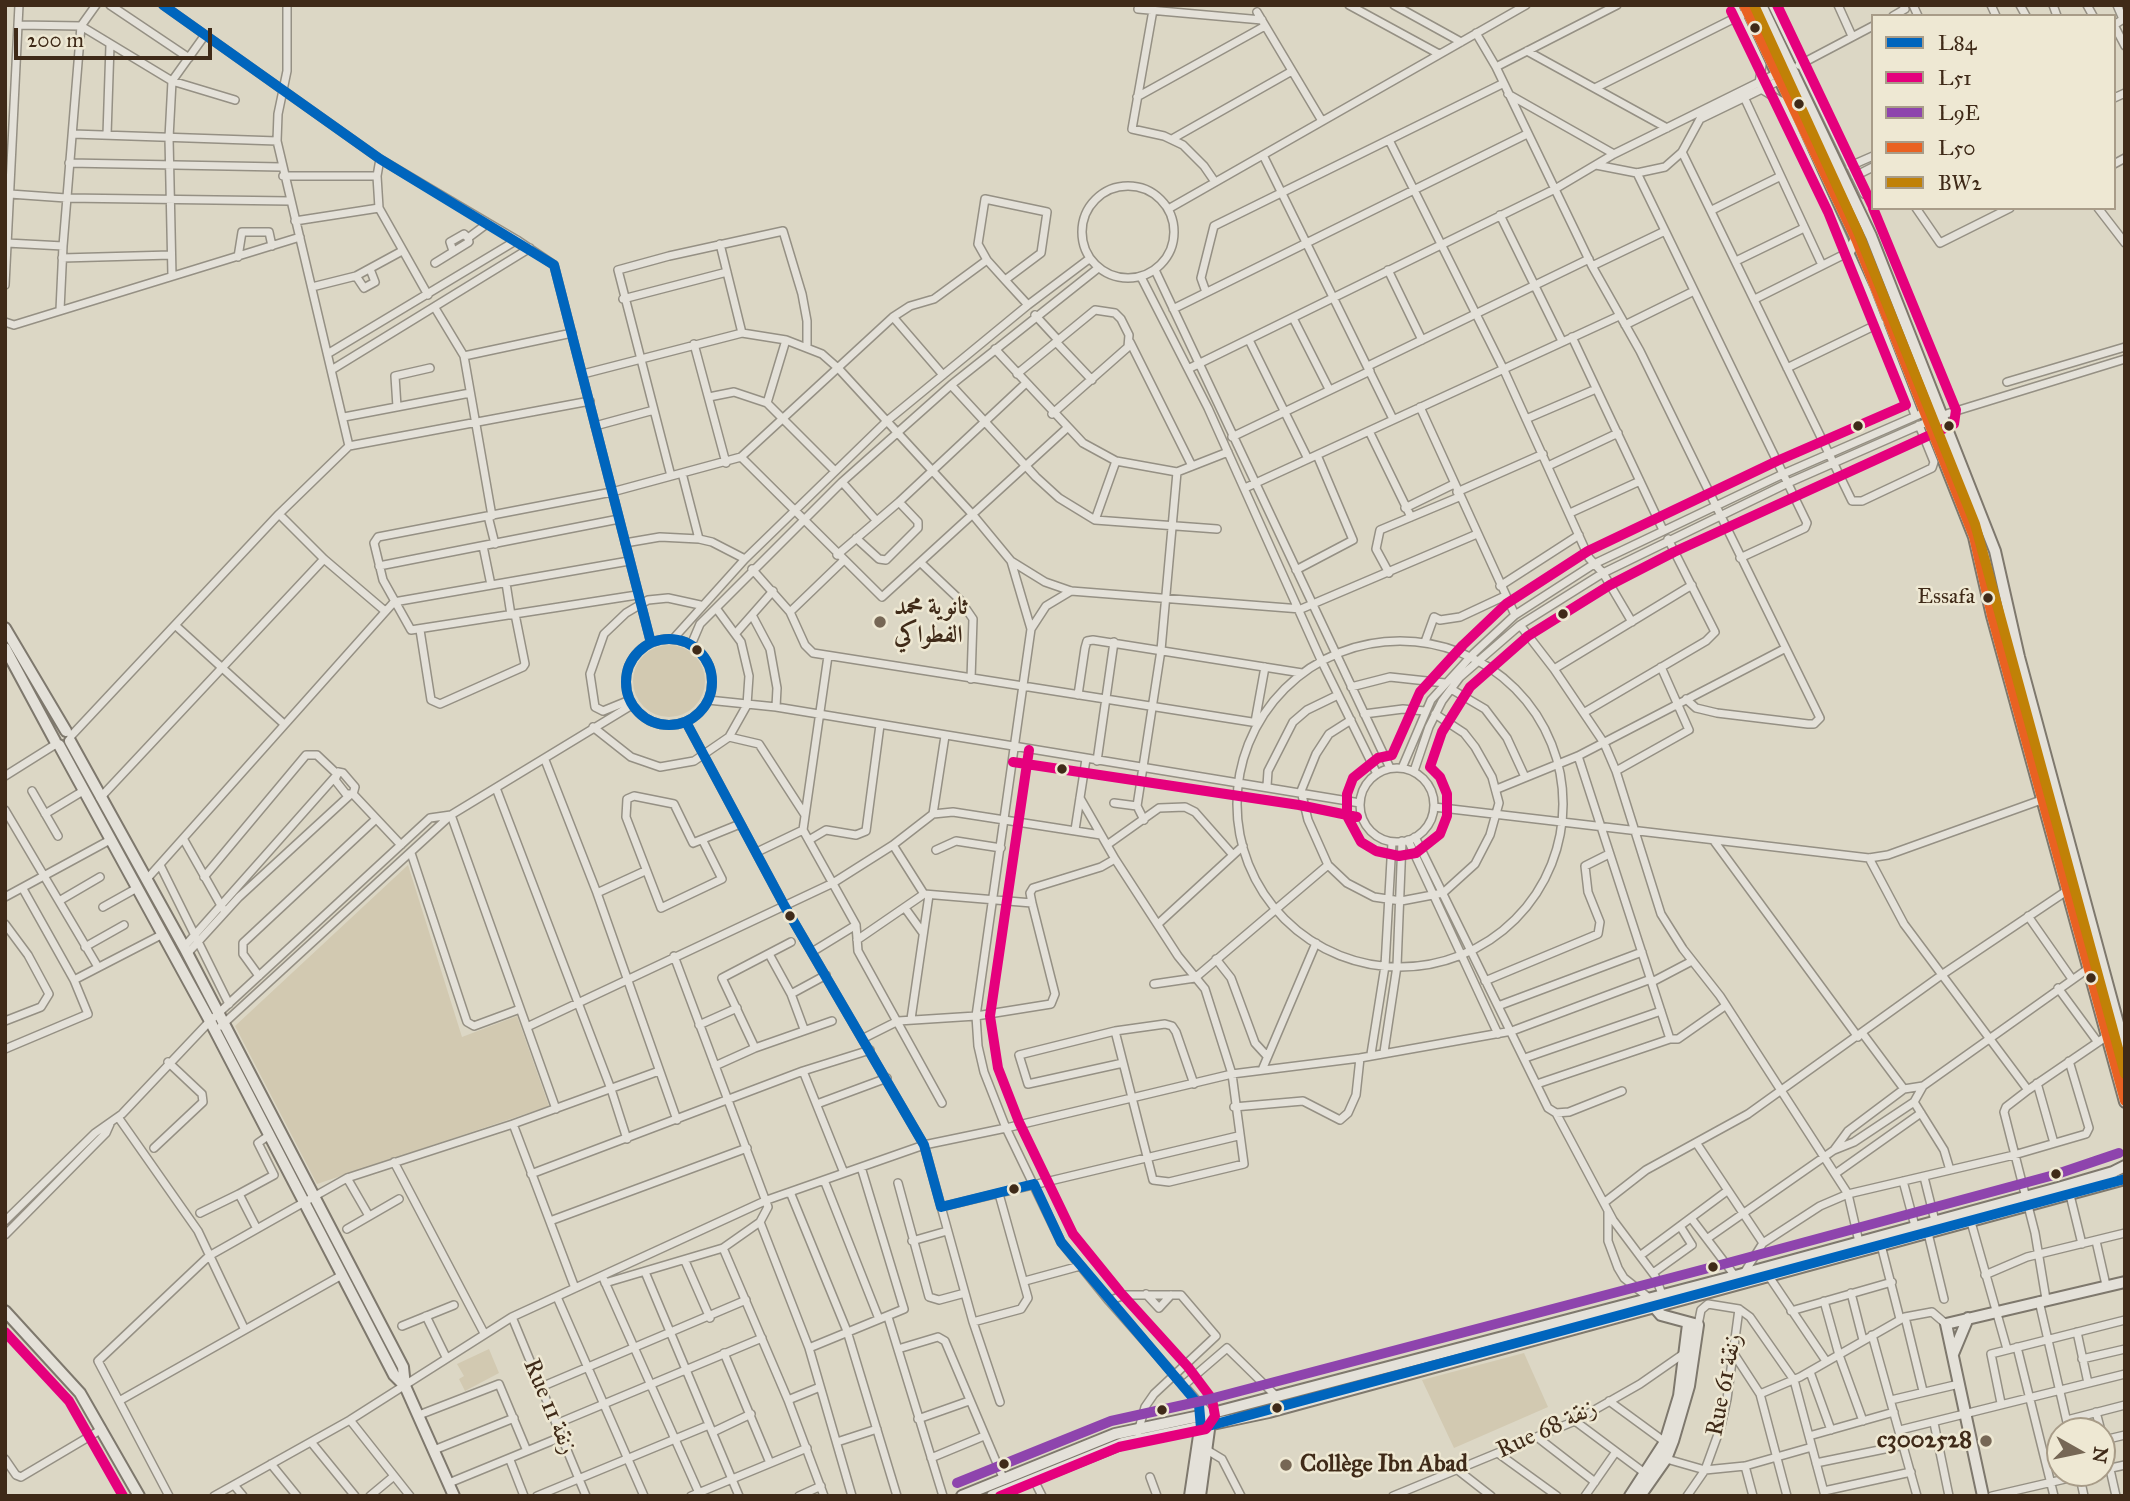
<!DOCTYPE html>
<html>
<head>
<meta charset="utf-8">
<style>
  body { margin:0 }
  #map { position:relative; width:2130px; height:1501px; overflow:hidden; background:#dcd7c5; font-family:"IM FELL Great Primer",serif }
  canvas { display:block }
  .frame { position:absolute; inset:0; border:7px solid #3f2a18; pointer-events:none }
  .legend { position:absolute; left:1871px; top:14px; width:245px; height:196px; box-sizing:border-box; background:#eee8d3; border:2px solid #a89c88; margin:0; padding:9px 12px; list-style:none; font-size:21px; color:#3f2a18 }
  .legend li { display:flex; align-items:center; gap:14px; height:35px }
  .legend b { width:35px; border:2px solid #a89c88 }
  .north { position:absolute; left:2046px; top:1417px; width:70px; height:70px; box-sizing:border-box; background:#eee8d3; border:2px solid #a89c88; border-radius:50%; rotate:99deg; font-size:19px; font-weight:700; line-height:28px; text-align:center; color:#3f2a18 }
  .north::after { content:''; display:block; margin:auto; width:24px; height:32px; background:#766755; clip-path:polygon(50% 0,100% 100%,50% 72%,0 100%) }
  .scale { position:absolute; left:14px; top:28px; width:198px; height:32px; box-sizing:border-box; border:4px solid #3f2a18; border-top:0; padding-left:9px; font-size:21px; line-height:24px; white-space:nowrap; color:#3f2a18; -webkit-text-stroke:5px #eee8d3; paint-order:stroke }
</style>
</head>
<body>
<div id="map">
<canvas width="2130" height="1501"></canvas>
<div class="frame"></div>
<ul class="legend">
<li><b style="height:9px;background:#0065bd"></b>L84</li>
<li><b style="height:9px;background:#e5007d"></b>L51</li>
<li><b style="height:9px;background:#8e44ad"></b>L9E</li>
<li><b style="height:9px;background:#e96222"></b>L50</li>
<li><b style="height:9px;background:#c08107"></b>BW2</li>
</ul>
<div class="north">N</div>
<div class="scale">200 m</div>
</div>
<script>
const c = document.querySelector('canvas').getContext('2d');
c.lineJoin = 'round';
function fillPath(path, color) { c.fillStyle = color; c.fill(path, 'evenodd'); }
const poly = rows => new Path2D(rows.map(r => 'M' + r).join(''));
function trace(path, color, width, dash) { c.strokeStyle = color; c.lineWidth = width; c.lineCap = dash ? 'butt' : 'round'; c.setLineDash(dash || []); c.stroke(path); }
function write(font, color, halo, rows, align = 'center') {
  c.font = font + ' "IM FELL Great Primer",Amiri,serif'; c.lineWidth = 5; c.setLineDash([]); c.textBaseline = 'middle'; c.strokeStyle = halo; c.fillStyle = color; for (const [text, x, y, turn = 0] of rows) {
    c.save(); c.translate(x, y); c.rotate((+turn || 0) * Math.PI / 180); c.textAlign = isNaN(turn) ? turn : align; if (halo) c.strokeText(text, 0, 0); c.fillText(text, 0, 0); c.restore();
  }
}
fillPath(poly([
  '633 681a36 36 0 1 1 72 0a36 36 0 1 1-72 0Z',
  [408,865,462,1037,517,1016,549,1106,317,1184,235,1026],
  [489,1349,499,1373,465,1391,459,1379,464,1376,457,1364],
  [1524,1353,1548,1407,1454,1448,1422,1380]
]), '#d2c9b1');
const street = poly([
  [110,5,189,58],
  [163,5,380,159,517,240,554,265,651,643],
  [287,5,287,71,278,114,277,141,349,446],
  [1349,5,1439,54],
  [1394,5,1461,42],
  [1734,5,1762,65,1759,83],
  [1772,5,1864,194],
  [1838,5,1852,36],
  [1913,5,1918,16],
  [1991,5,1996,16],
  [2020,5,2026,16],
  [2053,5,2057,16],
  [2087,5,2093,16],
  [2117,5,2123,19],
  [1138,9,1262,20],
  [1153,10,1132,129,1164,136,1183,145,1204,166,1215,182],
  [1257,12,1322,121],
  [1893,16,1905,9,1903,5],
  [2125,18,2114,25,2125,46],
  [18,25,81,26,172,81,235,100],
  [1476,33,1496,67,1592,266,1640,351,1820,718,1814,724,1808,724,1717,713,1696,708,1686,699],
  [1527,51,1667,128],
  [1799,65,1873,26],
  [1496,67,1617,5],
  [1595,88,1747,12],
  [1761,89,1781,101,1867,291,1915,415],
  [1508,94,1614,154],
  [1137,97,1265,26],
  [1744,97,1822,265],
  [2114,98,2125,93],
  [73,134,277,141],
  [107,135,110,45],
  [1172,139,1292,71],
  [1389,140,1503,368,1589,558,1603,573,1632,622],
  [1682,152,1852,501,1862,501,1932,468,1934,462,1919,425],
  [1263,155,1393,419],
  [380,159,377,176,379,208,428,295],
  [69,163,281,167],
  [2114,164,2125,158],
  [1596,165,1637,173,1665,167,1682,152,1700,119,1795,73],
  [1850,166,1873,156],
  [1637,173,1807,523,1805,528,1740,558],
  [283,176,377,176],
  [1855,176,1873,167],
  '1082 232a46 46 0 1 1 92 0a46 46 0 1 1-92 0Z',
  [10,194,66,198,290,201],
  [1170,208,1526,5],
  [1916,208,1940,243,2010,208],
  [2098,208,2125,243],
  [1712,210,1779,177],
  [1500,215,1562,341],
  [295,221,379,208],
  [7,243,63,246],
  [720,244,742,333],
  [453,251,450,242,464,234,468,238],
  [238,257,242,232,269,232,272,246],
  [62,258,171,255],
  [1736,261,1804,228],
  [435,263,469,242,468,238,488,223],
  [1592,266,1665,231],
  [1155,270,1390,768],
  [1388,270,1422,340],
  [172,276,169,138,172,81,205,35],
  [356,276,364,288,375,282,370,269],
  [1141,277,1208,408,1321,660,1377,774],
  [1005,280,1041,253,1047,212,985,199,978,244,987,260,1005,280,1028,305],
  [5,285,19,5],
  [312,287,356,276,402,251],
  [1206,292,1201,278,1214,226,1502,84],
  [623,299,727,272],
  [1755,299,1849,252],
  [435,308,464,356,492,516],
  [1173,309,1527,134],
  [60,310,63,246,81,26,96,5],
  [1035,315,1058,340],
  [893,317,943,375],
  [1293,318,1329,389],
  [5,322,14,325,300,237],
  [1625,325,1694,291],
  [1572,337,1663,530],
  [1249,340,1308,459],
  [1056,342,1092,380],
  [1130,342,1192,466],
  [694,344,726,463],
  [995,349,1083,443,1116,461,1177,472,1228,452],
  [329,353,517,240],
  [464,356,572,333],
  [1368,366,1589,259],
  [1190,368,1555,189,1614,154,1792,66],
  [1787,368,1880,323],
  [333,369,530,248],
  [583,374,742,333,786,340,822,354,839,369,973,515,1011,561,1031,629],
  [1017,374,1095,310,1115,313,1121,319,1129,335,1128,347,1052,414],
  [2007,382,2125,347],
  [951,385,1036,477,1059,498,1095,520,1217,529],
  [709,397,734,392,767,403,834,470],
  [767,403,786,340],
  [397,407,395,376,430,368],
  [1420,407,1515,615],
  [344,417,470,393],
  [1526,419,1596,389],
  [595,426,654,410],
  [1369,431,1411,517],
  [1232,437,1370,371],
  [741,457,882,597,1067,428],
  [1548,466,1618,433],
  [682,473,699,539],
  [671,476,618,270,669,256,783,231,802,294,807,321,807,347],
  [842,482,876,520],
  [1245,488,1619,316],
  [1457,492,1543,454],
  [1405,508,1454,484],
  [1570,513,1640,481],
  [279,514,324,559,385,611],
  [488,516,495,544],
  [1095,520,1116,461],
  [856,538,879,559,886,560,918,528,918,522,899,502],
  [625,543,660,537,699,539,712,542,745,559],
  [483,546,491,585],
  [837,555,899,502,1025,384],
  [1011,561,1045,582,1071,591,1301,609,1477,534],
  [921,563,960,600,973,619,971,679],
  [379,566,619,519],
  [752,569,790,612,805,645,813,653,1258,723],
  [1296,570,1353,540,1317,455],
  [1389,573,1376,549,1380,530,1459,497],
  [506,583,511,615],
  [1500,586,1579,535],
  [1071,591,1046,606,1031,629,976,1016,978,1046,984,1072,1006,1128,1061,1242,1109,1301,1209,1414],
  [637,595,411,630,383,580,374,543,378,537,612,492,741,457,893,317,910,306,934,299,987,260],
  [790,612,843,561],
  [752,615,770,649,777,688,776,707],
  [175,625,284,724],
  [1520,625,1554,669,1604,743,1616,771,1661,914,1683,949,1720,996,1848,1194,1859,1242],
  [420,630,431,700,440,704,523,667,525,664,515,614],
  [736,633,773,591],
  [673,639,745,559,887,421,1028,305,1089,259],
  '626 682a43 43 0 1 1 86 0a43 43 0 1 1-86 0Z',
  '1237 804a163 163 0 1 1 326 0a163 163 0 1 1-326 0Z',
  [1425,642,1434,617,1440,620,1460,617,1505,596],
  [691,645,700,624,842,482,951,385,1097,269],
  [828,656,803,830,856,925,858,951,942,1103],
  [1554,669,1692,585],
  [1351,687,1390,677,1445,683],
  [1451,689,1485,709,1507,738,1525,777],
  [1078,695,1085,648,1087,641,1093,640,1302,673],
  [630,700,603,711,595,707,590,674,604,634,626,613,648,600,668,598,700,605],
  [708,700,776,707,1360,803],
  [1585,712,1706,641,1715,632,1668,539],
  [1364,714,1403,709,1425,711],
  [1351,720,1329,734,1316,754,1301,791,1308,820,1328,865,1347,883,1374,897,1401,901,1443,893,1475,864,1490,835,1499,803,1492,777,1475,747,1464,733,1435,714],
  [686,722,784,905,924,1145,973,1322,1021,1309,1028,1298,999,1194],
  [1255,722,1265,667],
  [593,727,631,757,660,767,694,761,729,737,747,705,749,676,741,642,716,608],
  [71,736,279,514,349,446,590,401],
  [729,737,759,744,805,815],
  [1578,756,1670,1039,1678,1039,1725,1006],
  [545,760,597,893,677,1120],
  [1097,761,1114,642],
  '1360 805a37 37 0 1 1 74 0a37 37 0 1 1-74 0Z',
  [1402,768,1431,700,1473,654,1515,615,1594,564,1783,474,1939,406],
  [1414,771,1429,727,1442,701,1460,677,1520,625,1603,573,1788,483,1943,415,2125,359],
  [1616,771,1689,730,1661,667],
  [338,772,343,773,355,787,353,794,346,794,335,780,338,772],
  [5,776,56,744],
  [1267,786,1268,771,1293,722,1307,710,1338,695],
  [496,788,611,1089,627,1139],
  [1497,789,1578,756,1784,649],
  [32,791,58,836],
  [353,794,401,845],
  [100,798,324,559],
  [1080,798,1115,859,1178,956,1205,989,1232,1074,1244,1164,1169,1182,1153,1180,1115,1031],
  [1114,803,1137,806,1144,820],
  [1137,806,1161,650,1177,472],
  [1434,807,1869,858,1888,855,2044,799],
  [5,810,98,967],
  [45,814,83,791],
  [933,814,945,736],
  [451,815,556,1109],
  [1075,830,1086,759],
  [1415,837,1548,1108,1556,1113,1569,1112,1622,1091],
  [184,840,223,909],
  [809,840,826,830,856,835,866,831,880,725],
  [1408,840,1498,1034],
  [703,841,722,879,661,908,626,817,627,799,634,796,674,804,693,843,740,824],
  [1714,841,1858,1037],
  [893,845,924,894],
  [1107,845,1159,808,1185,807,1195,812,1233,855],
  [936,850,956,841,1001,848],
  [757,852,803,830],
  [411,853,467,1022,474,1026,520,1009],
  [1869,858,1904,924,2028,1090],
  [160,865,229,1004],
  [204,877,306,755,317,755,336,773],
  [146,880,394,602,629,561],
  [597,893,645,871],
  [5,897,110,840],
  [59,901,100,877],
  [103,907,137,888],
  [905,908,923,933],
  [2028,916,2072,979],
  [5,924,28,955,49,994,41,1007,5,1021],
  [1158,924,1243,846],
  [857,940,924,894,1032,903,1030,893,1033,888,1101,867,1115,859],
  [85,947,124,925],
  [184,947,334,778],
  [812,952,856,925],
  [187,954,239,897,350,795],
  [769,954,791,994,804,1029],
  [1216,959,1231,978,1255,1043,1266,1055],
  [259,976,243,954,243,943,376,819],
  [74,980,163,934],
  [1485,981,1598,934,1600,922,1588,892,1585,866,1609,854],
  [1652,982,1692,961],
  [1154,984,1195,978,1328,865],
  [2058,988,2097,1041],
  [791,994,826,975],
  [1498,1006,1642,952],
  [911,1019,929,895],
  [699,1025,737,1008],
  [221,1026,451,815,632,705],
  [527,1027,833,883,893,845,933,814,953,812,1101,835],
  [1863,1034,1904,1089],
  [864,1038,898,1021,976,1016,1051,1004,1055,994,1032,903],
  [755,1048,722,978,791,942],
  [5,1049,88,1014,74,980,23,889],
  [1384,1052,1397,966,1402,841],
  [1371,1054,1385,966,1392,842],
  [1360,1058,1512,1031,1651,979],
  [1525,1058,1661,1011],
  [1123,1063,1028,1084,1019,1055,1115,1031,1165,1024,1172,1026,1176,1032,1194,1084],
  [715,1066,755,1048,832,1021],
  [1262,1070,1316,943],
  [803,1071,844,1173],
  [2037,1083,2054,1143],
  [1537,1084,1670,1039],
  [1914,1102,1944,1150,1950,1170],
  [817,1104,887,1078],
  [1556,1113,1613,1220,1655,1276,1662,1294],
  [118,1117,198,1231,244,1328],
  [513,1124,575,1288],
  [1697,1144,1763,1243],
  [154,1148,203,1102,202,1094,168,1062],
  [1834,1150,1848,1131,1904,1089,1923,1086,2089,968],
  [394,1162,484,1333],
  [531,1174,803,1071,870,1050],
  [1835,1174,1921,1113],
  [1924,1177,1935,1221],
  [347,1178,369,1216],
  [824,1180,879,1319],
  [1903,1181,1915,1226],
  [898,1183,929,1297,939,1300,965,1293],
  [790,1192,847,1331,897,1496],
  [2070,1195,2082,1244],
  [1605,1202,1646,1170,1748,1114,1943,974,2068,890],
  [941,1207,1238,1136],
  [1608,1211,1608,1241,1618,1268,1624,1278,1649,1298],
  [200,1213,239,1194],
  [1691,1218,1735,1276],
  [5,1221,95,1133,122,1114,210,1021,430,818,451,815],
  [550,1221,747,1148],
  [760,1222,809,1348,852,1496],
  [1971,1222,2007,1349],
  [256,1227,239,1194,274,1175,258,1143,268,1136],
  [347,1229,399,1199],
  [1927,1229,1944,1299],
  [5,1235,106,1133,110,1124],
  [1708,1238,1834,1150,1854,1142,1914,1102,1923,1086],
  [912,1241,947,1231],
  [2096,1241,2106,1285],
  [1881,1245,1900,1319],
  [723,1248,788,1400,824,1496],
  [1641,1255,1727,1191],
  [685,1261,710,1318],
  [645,1272,739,1496],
  [1653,1273,1692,1245,1680,1226],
  [1744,1273,1763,1243,1820,1206,1848,1194,2014,1155,2086,1134,2089,1128,2069,1061],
  [1768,1275,1826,1361],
  [1985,1275,2027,1257,2125,1233],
  [604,1280,699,1493],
  [1025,1281,1080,1266],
  [605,1283,723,1248,760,1222,768,1207,674,956],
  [1851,1293,1863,1340],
  [1146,1294,1159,1308,1171,1295],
  [557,1297,644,1496],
  [2046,1299,2035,1233,2004,1112,2006,1107,2028,1090,2107,1036],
  [1109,1301,1124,1295,1181,1295,1216,1336,1154,1394,1145,1407,1138,1432],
  [1824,1301,1839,1355,1863,1421],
  [2039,1301,2069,1431],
  [1791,1311,1892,1282],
  [426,1316,446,1357],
  [512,1317,586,1496],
  [888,1317,943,1496],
  [1905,1317,1923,1391],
  [973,1322,1000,1402],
  [1698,1325,1701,1310,1708,1304,1739,1309,1750,1317,1794,1380,1825,1496],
  [402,1326,454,1305],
  [2077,1332,2088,1383],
  [1872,1335,1917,1496],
  [2017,1347,2054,1496],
  [809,1348,904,1309,861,1167],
  [898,1349,938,1337,945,1341,1004,1480],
  [724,1353,770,1463],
  [1734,1354,1760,1394,1787,1496],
  [2082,1359,2125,1349],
  [1810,1372,1831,1430],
  [1184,1385,1227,1348,1276,1396],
  [541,1387,746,1300],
  [1760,1394,1800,1377,1905,1317,1932,1312,1946,1324],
  [788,1400,820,1387],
  [1891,1400,1959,1384],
  [119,1401,342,1275],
  [1609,1401,1665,1442],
  [2001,1403,1991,1354,2125,1320],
  [2096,1412,2101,1431],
  [419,1415,499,1384,527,1451],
  [918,1419,969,1401],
  [350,1420,410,1496],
  [2067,1420,2125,1405],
  [1575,1421,1646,1474],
  [1934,1423,1949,1496],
  [556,1424,762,1338],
  [1900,1430,2125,1374],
  [713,1432,751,1414],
  [2102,1434,2116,1496],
  [1809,1436,1894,1412],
  [1537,1437,1595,1482],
  [2104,1440,2125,1435],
  [311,1442,355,1496],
  [837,1442,877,1429],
  [434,1450,514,1418],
  [1207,1450,1222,1459,1241,1496],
  [1499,1454,1557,1496],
  [931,1458,984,1436],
  [1663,1458,1705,1470,1745,1466,1812,1447],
  [5,1459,16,1475,21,1477,102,1429],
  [510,1460,524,1496],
  [1816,1463,1904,1445],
  [271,1464,297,1496],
  [1745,1466,1753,1496],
  [2102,1470,2125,1465],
  [1459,1471,1491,1496],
  [2079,1473,2084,1496],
  [1150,1477,1157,1496],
  [1034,1480,1042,1496],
  [449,1483,561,1437],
  [234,1485,243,1496],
  [1824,1491,1911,1472],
  [169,1496,98,1361,209,1256,347,1178,513,1124,659,1071],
  [214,1496,350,1420,512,1317,767,1200,924,1145,1006,1128,1232,1074,1360,1058,1356,1095,1348,1113,1340,1120,1303,1101,1234,1107],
  [370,1496,394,1476],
  [537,1496,709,1425],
  [691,1496,807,1448],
  [799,1496,821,1486],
  [1393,1496,1575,1421,1640,1384,1686,1352],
  [1585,1496,1615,1453],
  [1687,1496,1705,1470,1721,1426,1727,1399,1739,1309],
  [1992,1496,2091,1473]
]);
const secondary = poly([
  [1744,5,1856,239,1974,537,1992,616,2125,1102],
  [1761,5,1871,236,1995,551,2019,657,2125,1049],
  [1849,252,1856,239],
  [5,628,66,731],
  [5,648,55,741],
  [70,741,184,947,403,1367,405,1386],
  [59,745,210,1021,394,1375,405,1386,454,1496],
  [5,1311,80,1393,139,1496],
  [1953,1354,1968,1318],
  [962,1496,1115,1434,1209,1414,1728,1278,2058,1188,2113,1172,2125,1166],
  [992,1496,1123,1443,1269,1412,2125,1179],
  [1190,1496,1201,1422],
  [1200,1496,1210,1422],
  [1630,1496,1665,1442,1679,1396,1688,1324],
  [1640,1496,1666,1459,1673,1441,1689,1386,1698,1325,1661,1315,1650,1302],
  [1983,1496,1946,1324,2125,1282]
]);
trace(street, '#959084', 10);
trace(secondary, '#7e786d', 14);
trace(street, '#e4e1d9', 7);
trace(secondary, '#e4e1d9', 10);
trace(poly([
  [163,5,380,159,554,265,651,643],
  '626 682a43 43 0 1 1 86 0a43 43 0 1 1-86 0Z',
  [686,722,784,905,924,1145,941,1207],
  [1034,1184,1061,1242,1199,1405,1201,1428,2125,1179],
  [941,1207,1034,1184]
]), '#0065bd', 10);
trace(poly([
  [1777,5,1873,207],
  [1731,11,1828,212,1906,405,1777,461,1588,551,1506,604,1463,645,1420,692,1392,755,1378,758,1353,778,1347,794,1347,816,1361,842,1376,851,1399,856,1416,853,1440,834,1447,816,1447,794,1440,777,1430,767,1442,732,1470,687,1528,636,1610,585,1674,552,1954,424,1956,410,1873,208],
  [1013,762,1299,805,1357,817],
  [5,1332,69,1401,123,1496],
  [1000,1496,1119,1447,1206,1429,1215,1416,1212,1399,1188,1367,1120,1292,1073,1234,1019,1122,998,1068,990,1016,1029,750]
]), '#e5007d', 10);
trace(poly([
  [957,1483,1111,1421,1206,1400,1724,1264,2054,1175,2119,1153]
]), '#8e44ad', 10);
trace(poly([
  [1744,5,1856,239,1974,537,1992,616,2125,1101]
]), '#e96222', 10);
trace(poly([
  [1754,5,1858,232,1975,524,2125,1074]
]), '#c08107', 10);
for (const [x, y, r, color] of [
  [1755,28,6,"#3f2a18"],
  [1799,104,6,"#3f2a18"],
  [1858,426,6,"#3f2a18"],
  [1949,426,6,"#3f2a18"],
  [1988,598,6,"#3f2a18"],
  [1563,614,6,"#3f2a18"],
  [880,622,7,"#766755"],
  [697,650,6,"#3f2a18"],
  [1062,769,6,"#3f2a18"],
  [790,916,6,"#3f2a18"],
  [2091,978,6,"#3f2a18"],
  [2056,1174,6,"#3f2a18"],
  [1014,1189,6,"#3f2a18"],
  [1713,1267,6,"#3f2a18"],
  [1277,1408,6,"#3f2a18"],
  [1162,1410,6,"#3f2a18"],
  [1986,1441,7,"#766755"],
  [1004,1464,6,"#3f2a18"],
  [1286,1465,7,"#766755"]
]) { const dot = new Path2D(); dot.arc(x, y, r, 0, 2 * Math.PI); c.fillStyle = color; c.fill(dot); trace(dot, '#eee8d3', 2.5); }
write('22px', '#3f2a18', '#eee8d3', [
  ["Essafa",1975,598]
], 'right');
write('bold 24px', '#3f2a18', '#eee8d3', [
  ["ثانوية محمد",894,608],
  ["الفطواكي",894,636],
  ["c3002528",1972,1441,"right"],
  ["Collège Ibn Abad",1300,1465]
], 'left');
write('24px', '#3f2a18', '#eee8d3', [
  ["Rue 61 زنقة",1725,1385,-79],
  ["Rue 11 زنقة",549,1407,67],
  ["Rue 68 زنقة",1547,1430,-25]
]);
</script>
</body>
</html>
